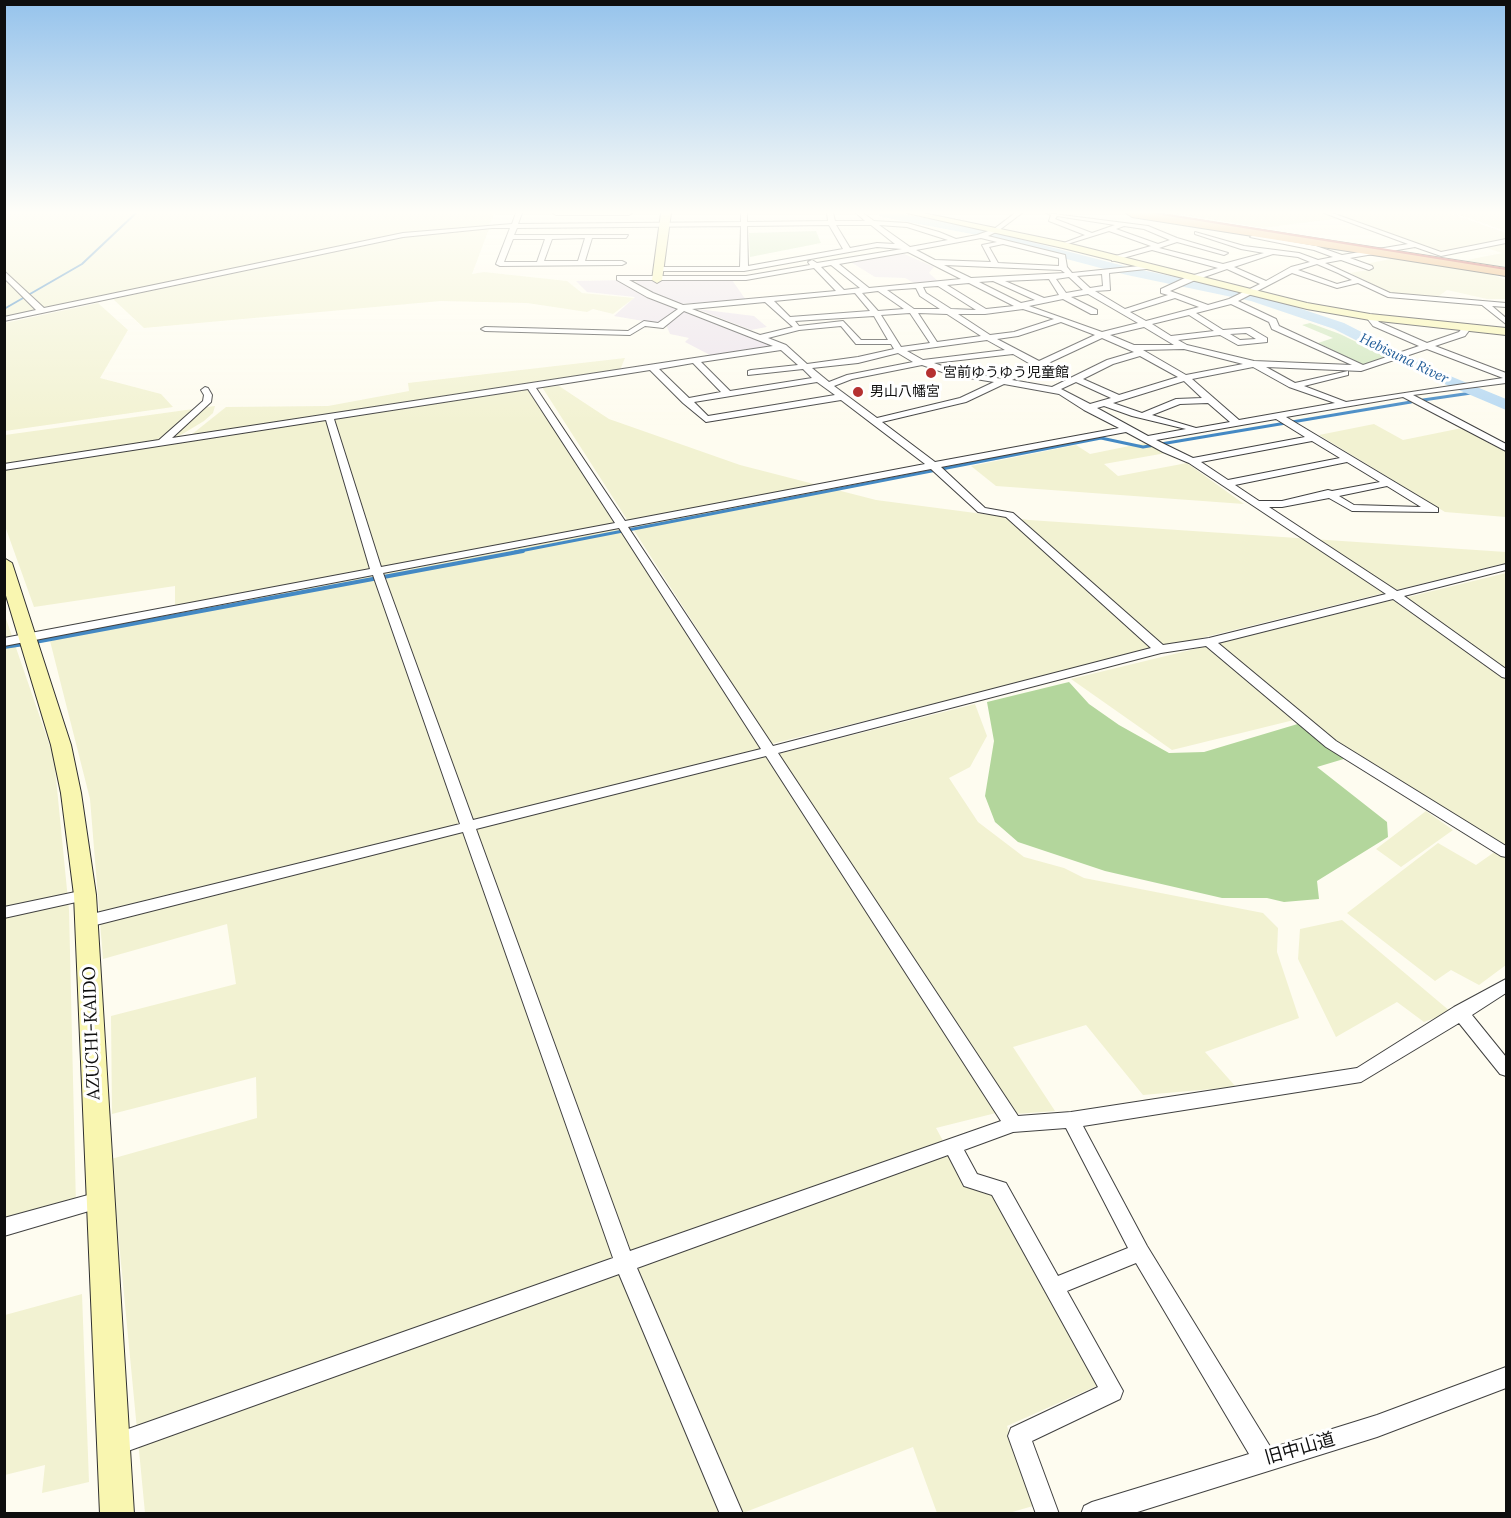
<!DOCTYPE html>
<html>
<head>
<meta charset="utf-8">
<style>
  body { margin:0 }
  #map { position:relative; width:1511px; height:1518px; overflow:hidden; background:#fefcf0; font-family:Lora,serif }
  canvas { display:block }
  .frame { position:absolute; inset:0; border:6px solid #0e0e0e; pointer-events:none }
</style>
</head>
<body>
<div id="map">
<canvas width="1511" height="1518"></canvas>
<div class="frame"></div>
</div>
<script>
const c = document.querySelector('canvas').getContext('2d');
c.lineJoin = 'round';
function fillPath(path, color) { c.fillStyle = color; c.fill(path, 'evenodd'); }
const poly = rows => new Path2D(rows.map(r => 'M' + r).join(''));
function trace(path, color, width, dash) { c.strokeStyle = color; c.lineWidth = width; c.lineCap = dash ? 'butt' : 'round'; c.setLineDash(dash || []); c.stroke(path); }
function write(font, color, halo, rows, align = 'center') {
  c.font = font + ' Lora,"Noto Sans JP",serif'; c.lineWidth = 6; c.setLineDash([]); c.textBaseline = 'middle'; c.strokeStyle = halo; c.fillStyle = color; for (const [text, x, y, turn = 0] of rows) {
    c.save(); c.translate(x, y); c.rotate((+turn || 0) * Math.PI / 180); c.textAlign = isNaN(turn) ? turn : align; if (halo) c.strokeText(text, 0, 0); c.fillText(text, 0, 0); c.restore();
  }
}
fillPath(poly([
  [900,252,934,267,929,273,938,281,916,284,905,278,875,277,849,261],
  [624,280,626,282,776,346,710,355,685,342,689,338,670,334,666,325,614,316,635,297,587,292,576,281],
  [637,280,732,280,746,300,677,304,653,295,636,282],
  [697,309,754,316,767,327,751,330]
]), '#ece3ec');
fillPath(poly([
  [4,213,495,213,489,225,400,234,5,317],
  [1174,213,1325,213,1341,218,1263,228],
  [1333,213,1450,213,1506,233,1506,240,1440,252],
  [1454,213,1506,213,1506,231],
  [489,229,472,274,484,272,567,281,582,293,634,298,613,314,593,309,587,312,527,303,441,301,144,328,113,299,406,237],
  [1506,243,1506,267,1462,261,1502,253,1484,247],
  [1400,257,1480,270,1506,280,1506,299,1487,299,1447,290,1435,299,1392,294,1350,273,1374,269,1366,264],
  [98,303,128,330,100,378,161,394,173,407,5,431,5,323],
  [625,358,620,370,191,435,226,407,328,406,409,391,408,383],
  [559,386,609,419,740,465,876,500,1029,520,1506,552,1506,563,771,744,542,387],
  [529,388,996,1113,936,1128,966,1183,995,1194,1101,1384,1007,1426,1033,1506,1009,1513,937,1513,913,1447,743,1513,145,1513,111,1159,257,1118,256,1077,112,1114,111,1016,236,984,227,924,103,959,90,799,49,637,175,612,175,586,34,607,5,526,5,435,215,406,213,413,204,421,166,444],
  [1374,424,1403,440,1462,428,1506,452,1506,517,1445,512,1319,435],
  [1149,442,1166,453,1104,464,1118,476,1187,463,1244,504,996,486,971,466,1076,445,1090,454],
  [1506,573,1506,669,1404,598],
  [1393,600,1506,679,1506,847,1333,743,1216,644],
  [4,613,54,758,69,910,76,1206,4,1222],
  [1207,646,1294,720,1172,750,1071,679],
  [975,704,987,736,970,767,949,778,978,822,1024,857,1064,868,1084,878,1263,913,1278,928,1277,952,1299,1018,1205,1052,1236,1087,1143,1095,1086,1025,1013,1047,1055,1111,1015,1114,778,754],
  [1426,811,1453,830,1401,867,1376,849],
  [1438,843,1476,865,1496,851,1506,857,1506,965,1479,985,1451,970,1435,981,1347,913],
  [1342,920,1451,1012,1424,1022,1397,1002,1336,1037,1298,959,1300,929],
  [82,1294,89,1482,42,1493,45,1465,5,1475,5,1315]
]), '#f2f2d2');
fillPath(poly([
  [816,231,821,243,750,257,749,233],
  [1310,323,1340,334,1387,357,1363,365,1318,343,1333,338,1302,325]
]), '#cfe6bc');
fillPath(poly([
  [1069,682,1089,704,1119,725,1169,753,1204,752,1301,723,1347,758,1317,767,1387,822,1388,837,1317,881,1319,899,1284,902,1267,898,1222,898,1105,871,1018,842,995,822,985,796,994,741,987,702]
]), '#b3d69c');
trace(poly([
  [4,309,82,264,136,213]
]), '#4489c4', 2);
trace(poly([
  [1423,400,1478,392],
  [515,552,1101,438,1143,447,1411,402]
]), '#4489c4', 3);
trace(poly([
  [35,642,523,551],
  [4,647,24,644]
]), '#4489c4', 4);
fillPath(poly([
  [876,213,897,213,973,227,1128,267,1259,295,1344,323,1438,371,1506,399,1506,410,1428,377,1334,329,1251,301,1127,275,972,234,882,217,876,213]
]), '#b8d9f2');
const street = poly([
  [516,213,522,213,518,224,741,222,741,213,747,213,747,222,828,221,827,213,833,213,835,221,865,221,856,213,863,213,874,221,907,223,939,232,956,239,977,235,994,229,1015,213,1022,213,998,231,988,236,1065,255,1067,267,1072,273,1149,265,1149,269,1146,269,1109,273,1110,290,1095,291,1125,309,1168,295,1161,293,1161,289,1187,277,1218,268,1152,250,1112,261,1112,257,1151,246,1109,231,1061,246,1061,244,1085,235,1049,221,1051,215,1046,213,1148,226,1177,238,1228,253,1224,255,1177,242,1159,248,1223,264,1264,253,1241,249,1195,234,1195,232,1244,246,1299,253,1318,260,1333,257,1314,250,1250,237,1253,235,1316,246,1342,255,1408,244,1324,213,1332,213,1441,252,1506,239,1506,243,1441,256,1415,247,1350,258,1372,266,1373,268,1369,270,1341,260,1325,263,1390,293,1506,303,1506,307,1492,306,1506,318,1506,324,1482,305,1388,297,1358,283,1337,288,1292,273,1238,301,1276,319,1279,326,1363,365,1419,346,1373,326,1366,317,1367,315,1373,315,1379,322,1427,343,1459,332,1464,326,1470,326,1471,328,1465,336,1435,346,1506,373,1506,383,1413,395,1506,444,1506,451,1403,397,1286,417,1438,508,1438,512,1352,511,1329,498,1282,507,1269,507,1397,591,1506,564,1506,570,1404,596,1506,669,1506,678,1502,677,1393,599,1218,643,1336,741,1506,846,1506,857,1501,856,1326,747,1206,646,1161,653,778,753,1018,1116,1071,1112,1357,1068,1454,1007,1506,979,1506,993,1472,1015,1506,1057,1506,1076,1500,1074,1459,1023,1361,1082,1083,1126,1147,1246,1271,1448,1377,1415,1506,1367,1506,1388,1377,1437,1131,1514,1081,1514,1084,1506,1092,1502,1249,1454,1136,1263,1067,1291,1123,1391,1120,1399,1032,1441,1059,1514,1036,1514,1008,1436,1011,1428,1098,1387,992,1195,964,1186,948,1155,637,1268,743,1514,720,1514,619,1274,114,1456,106,1453,103,1445,106,1437,114,1434,613,1258,463,832,88,927,83,925,80,921,83,917,88,915,460,824,373,575,4,646,4,638,370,569,326,420,4,470,4,464,159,440,203,401,204,395,201,390,205,387,208,388,212,395,211,402,172,438,773,346,684,311,663,328,645,326,630,335,485,331,481,329,485,327,628,331,644,321,658,323,678,309,647,297,617,280,617,276,746,276,810,265,808,262,812,260,817,263,902,249,877,247,744,271,659,271,655,269,656,267,740,267,741,226,517,228,514,235,628,235,626,238,592,238,585,261,622,261,626,263,622,265,500,266,496,264,510,228,492,228,403,237,4,321,4,317,36,310,4,278,4,271,44,308,403,233,512,224,516,213],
  [1057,216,1115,225,1092,233,1055,219,1057,216],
  [829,225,843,249,748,266,747,226,829,225],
  [836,225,871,225,895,244,877,243,850,248,836,225],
  [879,225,907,227,948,240,910,247,879,225],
  [1124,226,1144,229,1170,240,1158,244,1116,229,1124,226],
  [585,238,578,261,544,261,552,239,585,238],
  [981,238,997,242,982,245,991,262,935,260,916,250,981,238],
  [513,239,545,239,537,262,504,262,513,239],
  [1003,244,1059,258,1059,266,998,263,989,247,1003,244],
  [908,252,961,279,869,288,839,264,908,252],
  [1273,254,1298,257,1310,262,1291,267,1266,281,1234,267,1273,254],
  [1317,264,1338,273,1352,280,1337,284,1298,270,1317,264],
  [831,265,860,288,844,290,821,267,831,265],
  [944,265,1061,270,1065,273,971,278,944,265],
  [814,268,836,291,683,305,653,293,629,280,746,280,814,268],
  [1227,269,1260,284,1229,299,1208,305,1170,291,1193,281,1227,269],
  [1102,274,1103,286,1090,288,1077,276,1102,274],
  [1069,277,1083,290,1066,293,1056,279,1069,277],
  [1049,279,1059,295,1044,298,1005,281,1049,279],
  [979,282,993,281,1035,300,1021,303,979,282],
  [969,283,1014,306,986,309,947,285,969,283],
  [938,286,976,310,951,309,926,293,923,287,938,286],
  [916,288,920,296,940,309,914,309,887,290,916,288],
  [878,291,904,309,878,311,862,293,878,291],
  [855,293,870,311,790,317,774,301,855,293],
  [1088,294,1138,323,1102,332,1029,306,1063,299,1091,314,1097,314,1097,310,1071,297,1088,294],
  [1175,298,1199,307,1146,321,1130,312,1175,298],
  [765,302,793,327,760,335,692,309,765,302],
  [1231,304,1269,322,1272,329,1352,365,1254,361,1187,345,1178,340,1220,335,1238,345,1267,342,1267,338,1250,328,1223,330,1196,313,1231,304],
  [1023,309,1054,319,1014,332,990,335,958,314,985,314,1023,309],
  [910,313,930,343,901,347,881,315,910,313],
  [918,313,947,314,981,336,937,342,918,313],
  [1189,315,1214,331,1171,336,1152,324,1189,315],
  [874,316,888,340,861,340,843,321,799,326,795,321,874,316],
  [1061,322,1095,335,1039,361,997,339,1018,336,1061,322],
  [841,326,856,344,891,344,894,349,858,357,807,364,786,345,768,338,799,330,841,326],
  [1144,327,1174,345,1134,345,1110,335,1144,327],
  [1246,333,1256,339,1240,340,1230,334,1246,333],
  [1102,338,1134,352,1107,360,1052,387,1012,380,1102,338],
  [987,340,1005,350,923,360,907,351,987,340],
  [1184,349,1243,364,1186,375,1143,350,1184,349],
  [1427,349,1503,378,1346,402,1304,386,1348,375,1348,371,1295,383,1266,367,1361,371,1427,349],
  [781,350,798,365,751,370,748,371,748,375,803,369,812,378,730,391,701,362,781,350],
  [898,353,913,362,847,375,829,382,812,368,858,363,898,353],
  [1013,354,1032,365,1002,379,953,370,934,363,1013,354],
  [1140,356,1178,377,1119,395,1083,379,1113,364,1140,356],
  [693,363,721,392,689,398,659,369,693,363],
  [922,365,951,375,994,382,960,398,877,418,834,386,852,379,922,365],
  [1253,367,1289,387,1335,403,1239,420,1192,379,1253,367],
  [650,370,683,403,706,422,841,400,925,464,625,521,536,388,650,370],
  [1184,381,1202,398,1176,399,1142,413,1113,403,1184,381],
  [817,382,835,395,708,416,694,402,817,382],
  [1076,382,1111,398,1090,404,1061,389,1076,382],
  [1004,384,1059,394,1084,410,1119,428,935,462,882,422,966,402,1004,384],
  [528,389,615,523,381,567,334,419,528,389],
  [1208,403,1230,422,1196,428,1152,415,1180,404,1208,403],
  [1104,406,1132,416,1186,429,1148,436,1097,408,1104,406],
  [1276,419,1305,437,1193,458,1156,440,1276,419],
  [1126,432,1163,452,1189,463,1386,594,1209,638,1163,645,1013,513,985,508,941,467,1126,432],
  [1312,441,1340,458,1228,480,1201,462,1312,441],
  [1347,462,1380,482,1332,491,1328,490,1282,501,1259,501,1235,485,1347,462],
  [931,469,978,512,1006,517,1151,648,773,746,628,527,931,469],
  [1387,486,1421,507,1354,505,1339,496,1387,486],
  [619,528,761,749,473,820,383,573,619,528],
  [766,756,1001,1121,630,1251,476,829,766,756],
  [1066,1128,1128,1248,1058,1276,1006,1183,977,1174,964,1150,1013,1132,1066,1128],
  [553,213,632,213,629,215,556,215,553,213],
  [85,890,90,891,93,895,90,899,4,918,4,907,85,890],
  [99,1192,106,1194,109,1200,106,1206,4,1236,4,1218,99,1192]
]);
const secondary = poly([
  [661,213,671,213,662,280,657,283,652,280,661,213],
  [907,213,923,213,1063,242,1307,303,1370,314,1506,328,1506,335,1370,320,1307,309,1063,248,907,213],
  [4,558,12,563,71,745,81,793,96,895,134,1514,100,1514,74,895,61,793,51,745,4,589,4,558]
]);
const highway = poly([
  [1126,213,1153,213,1506,268,1506,276,1132,217,1126,213]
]);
trace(street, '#414141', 2);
trace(secondary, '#303030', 2);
trace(highway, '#1f1f1f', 2);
fillPath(street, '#fff');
fillPath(secondary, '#f9f6b0');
fillPath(highway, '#eaa862');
trace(poly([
  [1156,213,1506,269]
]), '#b53130', 2);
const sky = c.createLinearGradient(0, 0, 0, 425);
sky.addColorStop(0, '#95c3ec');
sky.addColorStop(0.5, '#fffef8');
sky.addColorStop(1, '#fffef800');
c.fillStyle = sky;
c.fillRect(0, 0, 1511, 425);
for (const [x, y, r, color] of [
  [931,373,6,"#b53130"],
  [858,392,6,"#b53130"]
]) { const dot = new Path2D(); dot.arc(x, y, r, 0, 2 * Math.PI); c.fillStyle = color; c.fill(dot); trace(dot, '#fff', 2); }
write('italic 14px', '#205c98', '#fff', [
  ["Hebisuna River",1404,359,26]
]);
write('14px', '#0e0e0e', '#fff', [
  ["宮前ゆうゆう児童館",943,373],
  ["男山八幡宮",870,392]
], 'left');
write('18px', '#0e0e0e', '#fff', [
  ["AZUCHI-KAIDO",92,1033,-92],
  ["旧中山道",1300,1449,-16]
]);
</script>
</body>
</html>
